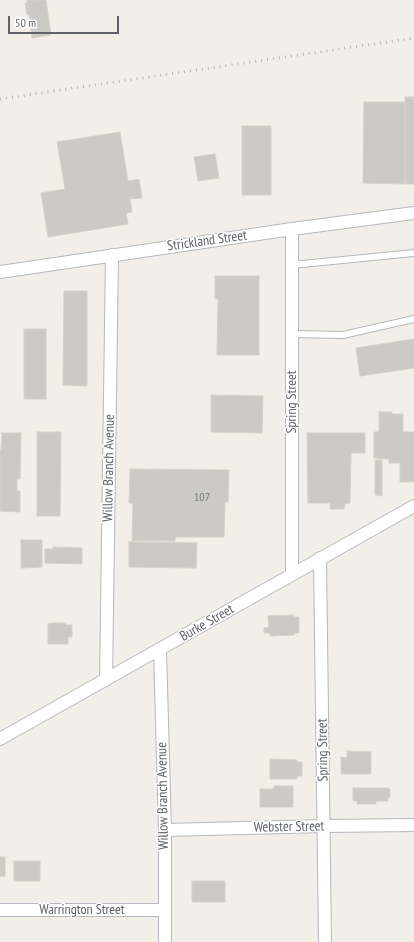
<!DOCTYPE html>
<html>
<head>
<meta charset="utf-8">
<style>
  body { margin:0 }
  #map { position:relative; width:414px; height:942px; overflow:hidden; background:#f1efe8; font-family:"PT Sans Narrow",sans-serif }
  canvas { display:block }
  .scale { position:absolute; left:8px; top:16px; width:111px; height:18px; box-sizing:border-box; border:2px solid #5f6368; border-top:0; padding-left:5px; font-size:12px; line-height:14px; white-space:nowrap; color:#5f6368; -webkit-text-stroke:3px #fff; paint-order:stroke }
</style>
</head>
<body>
<div id="map">
<canvas width="414" height="942"></canvas>
<div class="scale">50 m</div>
</div>
<script>
const c = document.querySelector('canvas').getContext('2d');
c.lineJoin = 'round';
function fillPath(path, color) { c.fillStyle = color; c.fill(path, 'evenodd'); }
const poly = rows => new Path2D(rows.map(r => 'M' + r).join(''));
function trace(path, color, width, dash) { c.strokeStyle = color; c.lineWidth = width; c.lineCap = dash ? 'butt' : 'round'; c.setLineDash(dash || []); c.stroke(path); }
function write(font, color, halo, rows, align = 'center') {
  c.font = font + ' "PT Sans Narrow",sans-serif'; c.lineWidth = 3; c.setLineDash([]); c.textBaseline = 'middle'; c.strokeStyle = halo; c.fillStyle = color; for (const [text, x, y, turn = 0] of rows) {
    c.save(); c.translate(x, y); c.rotate((+turn || 0) * Math.PI / 180); c.textAlign = isNaN(turn) ? turn : align; if (halo) c.strokeText(text, 0, 0); c.fillText(text, 0, 0); c.restore();
  }
}
const building = poly([
  [27,0,46,0,51,35,32,38,29,15,27,15,25,3,27,3,27,0],
  [405,97,414,97,414,184,405,184,405,97],
  [364,102,405,102,405,184,363,183,364,102],
  [242,126,271,126,271,195,242,195,242,126],
  [120,132,128,181,139,179,142,198,130,199,132,212,126,213,128,224,48,237,41,193,65,189,57,142,120,132],
  [215,154,219,178,198,181,194,157,215,154],
  [215,276,259,276,259,355,217,355,218,299,215,299,215,276],
  [64,291,87,291,87,386,63,385,64,291],
  [24,329,46,329,46,399,24,399,24,329],
  [414,339,414,368,360,376,356,348,414,339],
  [211,395,263,396,262,433,211,432,211,395],
  [379,412,392,412,392,414,403,414,403,432,414,432,414,482,400,482,400,463,389,463,389,459,374,458,374,432,379,432,379,412],
  [37,432,61,432,60,516,37,516,37,432],
  [2,433,21,433,20,479,17,479,17,491,20,491,20,512,0,511,0,450,1,450,2,433],
  [307,433,365,433,365,453,351,453,350,503,345,504,344,509,330,509,330,503,308,503,307,433],
  [375,460,382,460,382,496,375,495,375,460],
  [130,469,229,470,228,502,225,502,224,537,175,537,175,541,132,541,133,504,129,503,130,469],
  [21,540,42,540,42,567,21,568,21,540],
  [129,542,197,543,196,568,129,567,129,542],
  [53,547,82,548,82,564,45,563,45,549,53,549,53,547],
  [293,615,293,617,299,617,299,633,294,633,294,635,270,636,269,633,264,633,264,628,269,627,268,616,293,615],
  [53,623,66,623,65,625,72,625,72,637,68,637,68,644,48,644,48,624,53,623],
  [347,751,371,752,371,774,341,774,341,757,347,758,347,751],
  [270,759,297,760,297,762,302,762,302,776,297,776,297,779,270,779,270,759],
  [274,786,293,786,293,807,260,807,260,789,274,789,274,786],
  [353,788,388,788,390,789,390,797,388,797,388,801,376,801,376,804,357,804,357,801,353,801,353,788],
  [0,857,5,857,5,876,0,876,0,857],
  [14,861,40,861,40,881,14,881,14,861],
  [192,881,225,881,225,902,192,902,192,881]
]);
fillPath(building, '#cccac5');
trace(building, '#d6d1c6', 1);
const lane = poly([
  [292,265,414,253],
  [292,334,343,335,414,319]
]);
const street = poly([
  [0,272,292,229,414,213],
  [320,558,325,942],
  [292,574,292,229],
  [160,650,165,830,165,942],
  [106,680,112,255],
  [0,739,414,506],
  [165,830,324,826,414,825],
  [0,910,164,910]
]);
trace(lane, '#b5b8bc', 8);
trace(street, '#b5b8bc', 14);
trace(lane, '#fff', 6);
trace(street, '#fff', 12);
trace(poly([
  [0,99,414,38]
]), '#b6b7b8', 3, [1, 5]);
write('12px', '#7a7d7f', null, [
  ["107",202,498]
]);
write('14px', '#5f6368', '#fff', [
  ["Strickland Street",207,241,-8],
  ["Spring Street",292,402,-90],
  ["Willow Branch Avenue",109,468,-89],
  ["Burke Street",207,623,-30],
  ["Spring Street",323,750,-91],
  ["Willow Branch Avenue",163,796,-91],
  ["Webster Street",289,827,-1],
  ["Warrington Street",82,910]
]);
</script>
</body>
</html>
